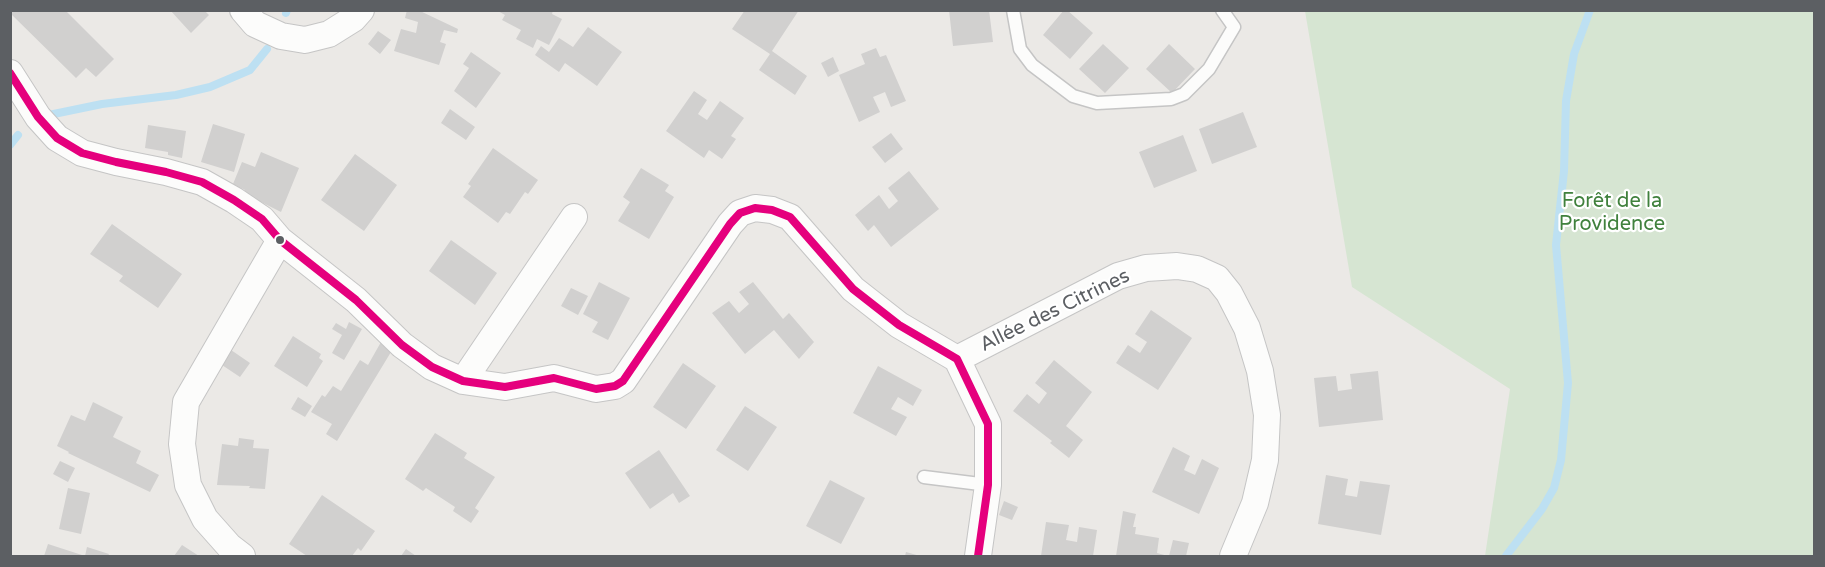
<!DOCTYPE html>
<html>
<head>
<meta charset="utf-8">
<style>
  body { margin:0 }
  #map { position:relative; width:1825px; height:567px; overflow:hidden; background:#ebe9e6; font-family:"Varela Round",sans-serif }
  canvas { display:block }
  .frame { position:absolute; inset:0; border:12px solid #5c5f63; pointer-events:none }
</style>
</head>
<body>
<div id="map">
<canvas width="1825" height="567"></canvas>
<div class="frame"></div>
</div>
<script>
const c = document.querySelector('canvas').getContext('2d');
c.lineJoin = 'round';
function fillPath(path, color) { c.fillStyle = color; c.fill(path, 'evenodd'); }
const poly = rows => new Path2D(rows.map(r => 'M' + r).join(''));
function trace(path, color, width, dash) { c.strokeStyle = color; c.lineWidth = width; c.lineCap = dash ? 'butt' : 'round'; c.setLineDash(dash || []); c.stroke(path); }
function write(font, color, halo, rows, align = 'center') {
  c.font = font + ' "Varela Round",sans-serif'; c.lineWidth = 4.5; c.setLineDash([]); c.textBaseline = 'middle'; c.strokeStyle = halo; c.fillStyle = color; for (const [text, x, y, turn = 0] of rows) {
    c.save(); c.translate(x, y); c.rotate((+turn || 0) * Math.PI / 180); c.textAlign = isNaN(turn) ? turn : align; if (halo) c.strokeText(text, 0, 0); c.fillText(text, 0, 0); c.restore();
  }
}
fillPath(poly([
  [1305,11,1814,11,1814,556,1485,556,1510,389,1352,287]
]), '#d6e5d2');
trace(poly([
  [286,13,287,10],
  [44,116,102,104,176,95,210,87,250,70,267,49],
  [10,145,18,135],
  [1506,556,1542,509,1554,488,1561,460,1568,383,1556,245,1564,171,1566,101,1574,54,1590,10]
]), '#bde0f2', 8);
fillPath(poly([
  [10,10,65,10,114,59,96,77,86,68,76,78,10,13],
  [170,10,204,10,209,15,191,33],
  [407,10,418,10,458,29,457,33,444,30,440,42,446,44,439,65,394,51,401,29,416,33,418,22,405,18],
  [496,10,553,10,552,14,562,19,549,45,537,39,533,48,516,39,521,30,502,20,505,15],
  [745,10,799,10,772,51,807,76,795,95,759,70,770,54,732,29],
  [949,10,989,10,993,42,953,46],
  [1064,10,1067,10,1093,33,1070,59,1043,35],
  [588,27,622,52,597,86,565,63,559,72,535,55,541,46,549,52,559,38,573,47],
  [378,31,391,40,380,54,368,44],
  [1103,44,1129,68,1105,93,1079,69],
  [1169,44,1195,69,1172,93,1146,69],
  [876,48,880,57,886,55,906,101,891,107,885,92,873,97,880,112,859,122,839,75,865,64,861,54],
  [471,52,501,73,476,108,454,91,469,68,463,64],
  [833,57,839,71,828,77,821,63],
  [694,91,707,100,698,114,707,120,720,101,744,118,731,136,736,139,722,159,709,150,704,158,666,131],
  [450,109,475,127,466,140,441,123],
  [1243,112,1257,147,1212,164,1199,129],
  [213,124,245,134,234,172,201,162],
  [148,125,186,131,182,158,168,155,168,152,145,148],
  [891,133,903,149,885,163,872,147],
  [1183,135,1197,171,1154,188,1139,152],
  [493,148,538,180,528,194,525,192,510,214,506,212,498,223,463,197,471,186,468,184],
  [261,152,299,168,281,212,243,193,245,190,233,184,242,162,255,167],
  [355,154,397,185,364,231,321,200],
  [641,168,669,185,665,191,674,197,649,239,618,221,630,202,623,197],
  [909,171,939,209,891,247,874,225,868,231,855,215,879,195,889,209,898,201,888,188],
  [112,224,182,274,158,308,119,281,123,276,90,254],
  [451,240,497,273,475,305,429,271],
  [599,282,630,298,608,340,592,332,598,322,583,314],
  [753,282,783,319,789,313,814,342,799,359,774,330,745,354,712,313,729,301,739,313,749,304,739,292],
  [571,288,588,296,578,315,561,306],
  [1151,310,1192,338,1158,390,1116,363,1128,345,1140,353,1147,342,1135,334],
  [349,322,362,329,344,360,332,353,342,335,332,329,336,323,346,329],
  [293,336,321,354,319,358,323,361,307,387,274,366],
  [381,342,391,352,337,441,326,434,332,424,311,412,322,395,325,397,333,386,341,391,360,360,368,365],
  [231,350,250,363,240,377,222,365],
  [1054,360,1092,392,1066,426,1083,440,1069,458,1050,443,1052,441,1013,411,1027,394,1039,404,1047,393,1035,383],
  [683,363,716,386,686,429,653,407],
  [878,366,922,390,913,406,898,397,891,409,907,417,896,436,853,413],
  [1378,371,1383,420,1319,427,1314,378,1336,376,1338,391,1352,389,1350,374],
  [298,397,312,406,305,417,291,409],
  [93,402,123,417,113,437,141,451,136,463,159,475,150,492,68,453,69,452,57,446,71,415,85,421],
  [745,406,777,427,748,471,716,450],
  [435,433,467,453,464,458,495,477,475,508,479,511,471,523,453,511,455,507,426,488,423,491,405,479],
  [239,438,254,440,253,448,269,449,265,489,249,488,250,486,217,485,222,444,238,446],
  [1173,447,1190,456,1184,470,1195,475,1202,459,1219,468,1199,514,1152,492],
  [659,450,690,496,679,503,673,493,650,509,625,473],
  [60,461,75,468,68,482,53,474],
  [1326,475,1348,479,1345,495,1357,497,1360,481,1390,485,1381,535,1318,524],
  [830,480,865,498,841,544,806,526],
  [68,488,90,493,81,534,59,529],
  [322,495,375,531,361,551,358,548,352,556,307,556,289,544],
  [1004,501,1018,507,1012,520,999,515],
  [1123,511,1136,514,1133,527,1136,527,1135,534,1159,538,1157,553,1168,556,1116,556],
  [1046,522,1069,525,1066,540,1077,542,1079,527,1097,530,1093,556,1041,556],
  [1173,540,1189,543,1186,556,1169,556],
  [48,544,85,556,87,547,109,554,108,556,44,556],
  [182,545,199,556,174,556],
  [406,549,416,556,401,556],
  [906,552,920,556,905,556]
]), '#d1d0cf');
const lane = poly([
  [1013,10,1020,49,1032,65,1073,96,1097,103,1171,99,1184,94,1209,69,1234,27,1222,10],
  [924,477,988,485]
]);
const street = poly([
  [243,10,255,24,281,36,305,40,329,34,353,19,361,10],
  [10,73,38,117,57,138,82,153,116,162,166,172,202,182,234,200,262,219,280,240,356,300,402,345,432,367,463,381,505,387,554,378,596,389,615,386,623,381,730,224,740,213,755,208,772,210,790,217,853,289,899,325,957,359,988,424,988,485,978,556],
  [957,359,1118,276,1146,268,1177,266,1197,269,1217,278,1229,293,1247,328,1260,371,1267,415,1265,460,1255,503,1233,556],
  [463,381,574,217],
  [242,556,229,546,205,519,188,485,182,444,186,402,280,240]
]);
trace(lane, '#c5c5c5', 15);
trace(street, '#c5c5c5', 28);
trace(lane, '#fcfcfb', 12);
trace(street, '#fcfcfb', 26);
trace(poly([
  [10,73,38,117,57,138,82,153,116,162,166,172,202,182,234,200,262,219,280,240,356,300,402,345,432,367,463,381,505,387,554,378,596,389,615,386,623,381,730,224,740,213,755,208,772,210,790,217,853,289,899,325,957,359,988,424,988,485,978,556]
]), '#e5007d', 8);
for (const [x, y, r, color] of [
  [280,240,5,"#5c5f63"]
]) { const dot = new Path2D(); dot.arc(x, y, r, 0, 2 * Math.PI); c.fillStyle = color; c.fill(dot); trace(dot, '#fff', 2); }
write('20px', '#40813d', '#fff', [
  ["Forêt de la",1612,202],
  ["Providence",1612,225]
]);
write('20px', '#5c5f63', '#fff', [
  ["Allée des Citrines",1055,311,-26]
]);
</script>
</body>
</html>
